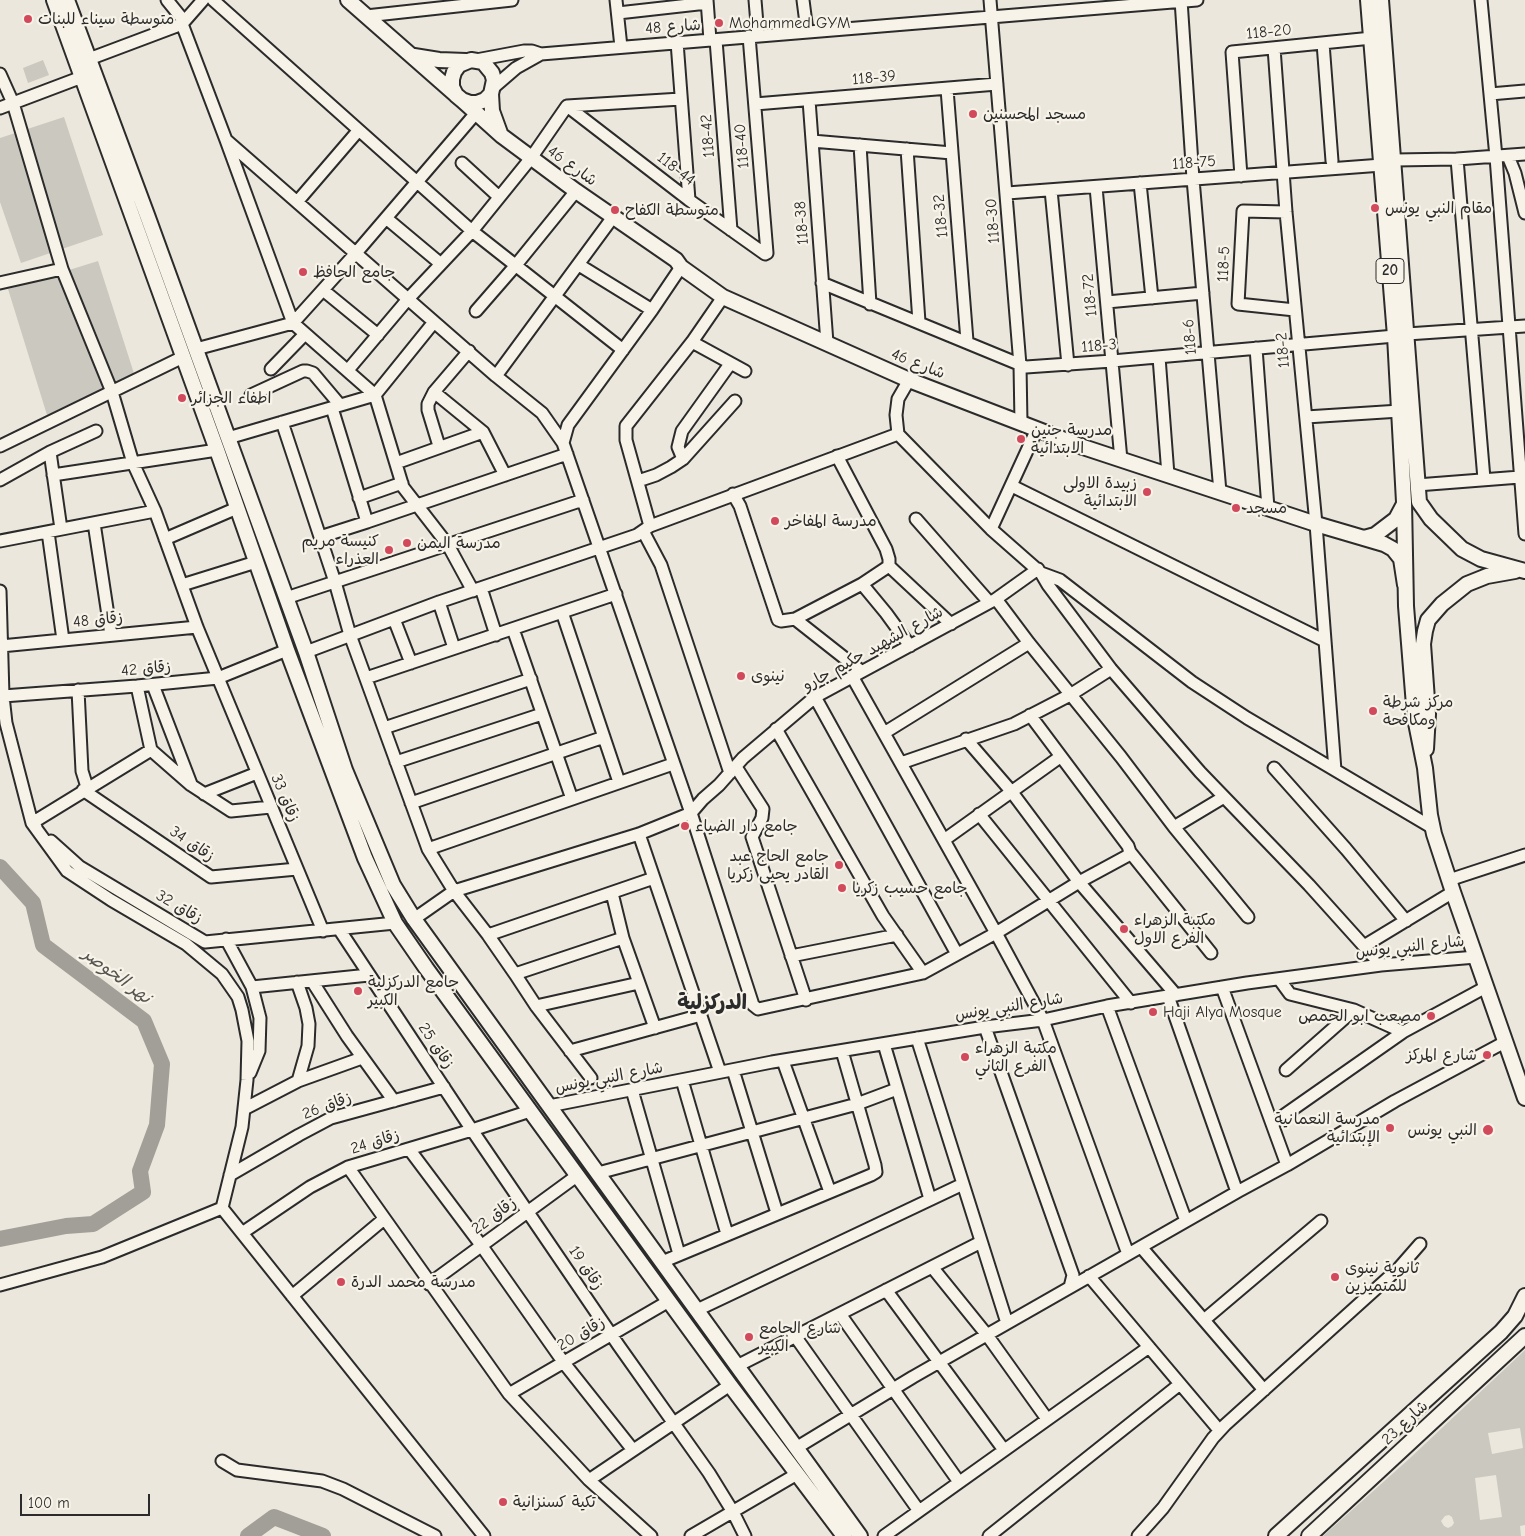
<!DOCTYPE html>
<html>
<head>
<meta charset="utf-8">
<style>
  body { margin:0 }
  #map { position:relative; width:1525px; height:1536px; overflow:hidden; background:#ebe7dd; font-family:"Comic Neue",sans-serif }
  canvas { display:block }
  .scale { position:absolute; left:20px; top:1494px; width:130px; height:22px; box-sizing:border-box; border:2px solid #2b2b2b; border-top:0; padding-left:6px; font-size:15px; line-height:18px; white-space:nowrap; color:#2b2b2b; -webkit-text-stroke:4px #f7f3e8; paint-order:stroke }
</style>
</head>
<body>
<div id="map">
<canvas width="1525" height="1536"></canvas>
<div class="scale">100 m</div>
</div>
<script>
const c = document.querySelector('canvas').getContext('2d');
c.lineJoin = 'round';
function fillPath(path, color) { c.fillStyle = color; c.fill(path, 'evenodd'); }
const poly = rows => new Path2D(rows.map(r => 'M' + r).join(''));
function trace(path, color, width, dash) { c.strokeStyle = color; c.lineWidth = width; c.lineCap = dash ? 'butt' : 'round'; c.setLineDash(dash || []); c.stroke(path); }
function write(font, color, halo, rows, align = 'center') {
  c.font = font + ' "Comic Neue","Playpen Sans Arabic",sans-serif'; c.lineWidth = 4.5; c.setLineDash([]); c.textBaseline = 'middle'; c.strokeStyle = halo; c.fillStyle = color; for (const [text, x, y, turn = 0] of rows) {
    c.save(); c.translate(x, y); c.rotate((+turn || 0) * Math.PI / 180); c.textAlign = isNaN(turn) ? turn : align; if (halo) c.strokeText(text, 0, 0); c.fillText(text, 0, 0); c.restore();
  }
}
fillPath(poly([
  [43,60,49,75,28,83,23,68],
  [64,117,103,235,21,263,0,202,0,138],
  [98,261,138,386,47,415,8,289],
  [1525,1350,1525,1525,1520,1526,1521,1536,1323,1536,1409,1459],
  [1520,1428,1523,1448,1492,1454,1488,1433],
  [1496,1475,1502,1517,1480,1520,1475,1478],
  [1449,1515,1452,1517,1454,1523,1452,1526,1448,1528,1444,1526,1441,1521,1445,1516]
]), '#cbc8bf');
trace(poly([
  [0,867,33,903,43,945,144,1021,162,1064,157,1125,140,1171,143,1192,93,1224,66,1226,0,1239],
  [248,1536,274,1517,323,1536]
]), '#a29f98', 16);
const minor = poly([
  [167,0,184,21],
  [213,0,472,231,623,350],
  [616,0,621,47],
  [707,0,710,40],
  [755,0,758,36],
  [803,0,807,31],
  [990,0,1020,365,1021,423],
  [1181,0,1193,179,1220,492],
  [1481,0,1496,157,1525,534],
  [618,13,707,3],
  [366,16,512,0],
  [182,24,226,140,293,323,375,395,403,487,448,545,473,591],
  [716,40,731,230],
  [677,42,689,200],
  [1323,43,1332,161],
  [1274,48,1286,212,1316,524,1335,770],
  [89,59,182,24,203,0],
  [476,60,524,51,532,51,541,54],
  [0,74,13,103,62,269,112,392,133,463,155,511,197,627,323,931],
  [494,87,516,68,541,54,1197,0],
  [947,89,967,341],
  [1490,94,1525,91],
  [809,100,827,343],
  [755,104,997,84],
  [567,106,689,200,765,254,767,253,749,36],
  [0,108,82,77],
  [226,140,496,376,542,413,563,443,691,813,753,1005,758,1009,923,973,996,933,1079,882,1127,856,1130,852,1128,846,1030,715],
  [812,141,952,153],
  [860,145,870,304],
  [907,149,919,322],
  [1508,156,1515,173,1525,213],
  [1457,159,1484,479],
  [1395,160,1457,159,1525,154],
  [462,163,499,197],
  [1241,176,1232,52,1372,38],
  [1140,183,1152,298],
  [1096,187,1121,460],
  [1051,190,1068,365],
  [1007,193,1382,165],
  [297,202,358,131],
  [1286,212,1243,211,1238,304,1295,310],
  [386,218,441,264],
  [579,265,652,310],
  [0,283,62,269],
  [822,283,1026,367,1112,361,1395,336],
  [323,290,378,335],
  [1107,302,1203,293],
  [476,311,516,265,576,191],
  [1407,334,1525,326],
  [692,342,745,371],
  [1256,348,1268,508],
  [196,349,293,323,356,253,476,113],
  [1159,357,1168,475],
  [271,369,305,334],
  [348,370,408,299,472,231,531,158,567,106,681,99],
  [496,376,613,217],
  [909,380,898,399,896,415,898,434,991,529,1041,573,1060,580,1192,682,1247,718,1433,828],
  [434,392,483,432,505,475],
  [251,395,303,371,307,371,313,373,340,405],
  [1306,417,1400,411],
  [282,422,335,582,350,635,428,849,454,891,488,935,515,974,536,1006,591,1078],
  [228,438,375,395,434,322],
  [563,443,568,425,652,310,681,267],
  [0,446,183,357],
  [439,446,428,410,428,404,434,392,469,351],
  [50,452,61,529],
  [837,456,886,549,889,559,889,566,951,624],
  [683,459,678,447,682,431,730,364],
  [396,463,483,432],
  [53,475,217,450],
  [0,480,50,452,96,431],
  [638,481,656,475,671,467,683,459,735,401],
  [1417,485,1520,477],
  [1012,486,1325,641],
  [733,494,740,506,778,620,781,621,795,619,862,584,889,566],
  [359,498,402,483],
  [916,519,989,602],
  [367,522,567,454],
  [94,523,111,635],
  [650,526,626,440,626,426,692,342,723,297],
  [991,529,1037,429],
  [643,531,661,565,730,773],
  [48,532,63,640],
  [320,537,367,522,332,408],
  [165,539,237,508],
  [0,541,155,511],
  [1041,573,1048,585,1111,669,1200,772,1309,885,1381,965],
  [862,584,886,613,910,646],
  [182,585,256,562],
  [481,588,496,635],
  [0,591,3,696,6,723,32,823,67,871,111,900,186,944,222,974,238,997,242,1010,248,1041,247,1080,242,1127,222,1208],
  [286,598,583,500],
  [996,599,1029,643,1121,757,1174,827,1248,917],
  [439,602,454,648],
  [562,612,619,782],
  [394,619,411,663],
  [795,619,861,671],
  [513,629,572,799],
  [1,646,197,627],
  [306,652,439,602,637,535,650,526,898,434],
  [366,678,616,594],
  [853,678,996,933,1043,1020,1128,1254],
  [153,685,191,784],
  [137,686,151,750],
  [78,690,82,771,87,787],
  [3,696,137,686,218,678,287,650],
  [815,697,957,954],
  [384,728,531,679],
  [776,729,883,916,923,973],
  [884,733,1029,643],
  [966,739,1011,791,1079,882,1176,995],
  [151,750,191,785,231,811,271,807],
  [396,762,542,714],
  [901,763,1014,724,1070,695,1111,669],
  [736,767,763,809,762,818,752,837,806,1000],
  [1274,768,1346,849,1406,921],
  [83,790,211,877,297,869],
  [204,794,257,773],
  [411,803,604,737],
  [979,814,1131,1003],
  [36,827,32,823,151,750],
  [1174,827,1224,797],
  [639,834,720,1072],
  [944,840,1060,757],
  [51,841,80,867,205,942,395,923],
  [428,849,673,764],
  [1130,852,1211,953],
  [1449,880,1525,855],
  [612,893,623,938,655,1028],
  [414,919,454,891,639,834,691,813,703,799,719,785,743,758,815,697,996,599,1038,569],
  [339,929,472,1130,619,1346,709,1473,733,1512,745,1536],
  [488,935,654,878],
  [226,939,252,987,260,1018,259,1051,250,1073],
  [1364,946,1453,892],
  [791,956,897,935],
  [515,974,623,938],
  [1279,979,1290,994,1354,1010,1403,1032],
  [312,981,347,1036,394,1101],
  [297,982,306,1008,309,1024,308,1046,298,1081],
  [252,987,369,975],
  [1222,987,1287,1165],
  [1168,996,1237,1192],
  [536,1006,639,983],
  [1107,1006,1186,1221],
  [985,1027,1073,1275,1070,1287],
  [917,1038,1007,1323],
  [884,1044,930,1199],
  [570,1051,701,1015],
  [783,1061,830,1192],
  [733,1070,777,1213],
  [1286,1070,1354,1010],
  [682,1080,727,1234],
  [632,1090,679,1254],
  [549,1106,772,1062,985,1027,1043,1020,1107,1006,1247,983,1381,965,1476,957],
  [244,1109,298,1081,362,1058],
  [1273,1123,1403,1032,1486,987],
  [409,1149,481,1245,564,1363,633,1450],
  [348,1167,509,1394,589,1480,651,1536],
  [598,1173,857,1104,897,1089],
  [230,1175,299,1135,331,1118,444,1087],
  [222,1208,484,1536],
  [242,1233,310,1187,348,1167,472,1130,530,1111],
  [1141,1247,1264,1390],
  [662,1262,871,1175,876,1172,875,1165,842,1051],
  [932,1267,987,1335,1047,1419],
  [1089,1276,1219,1430],
  [429,1284,578,1175],
  [0,1285,102,1257,222,1208],
  [886,1290,1004,1450],
  [292,1296,384,1219],
  [697,1310,963,1184],
  [840,1314,959,1482],
  [1204,1320,1321,1221],
  [795,1336,919,1511],
  [737,1366,981,1242],
  [509,1394,669,1301],
  [796,1448,913,1377,1237,1192,1287,1165,1395,1101,1505,1042],
  [222,1461,237,1470,322,1481,343,1489,435,1536],
  [589,1480,730,1385],
  [691,1536,797,1474],
  [884,1536,1149,1347],
  [989,1536,1180,1384],
  [1138,1536,1163,1508,1213,1438,1225,1425,1399,1268,1420,1244]
]);
const major = poly([
  [54,0,217,450,287,650,365,858,395,923,426,968,730,1385,844,1536],
  [67,0,147,215,306,652,345,770,393,885,414,919,860,1536],
  [348,0,455,94],
  [1368,0,1395,336,1404,502,1406,606,1415,718,1425,768,1430,815,1434,834,1453,892,1525,1098],
  [1381,0,1419,502,1431,519,1462,549,1481,559,1525,571],
  [414,56,439,60,466,61],
  [491,94,492,111,500,133],
  [462,100,470,103,477,103,485,100,491,94,494,80,492,73,483,62,471,60,459,65,454,72,452,79,452,87,456,95,462,100,502,136,576,191,676,260,681,267,723,297,909,380,1083,447,1316,524,1384,544,1393,549,1401,559,1405,585],
  [1364,538,1375,535,1396,519,1404,504],
  [1426,749,1428,714,1423,644,1425,631,1428,620,1442,604,1467,584,1487,576,1515,571],
  [1276,1536,1501,1332,1515,1316,1525,1296],
  [1309,1536,1525,1336]
]);
trace(minor, '#2b2b2b', 15);
trace(major, '#2b2b2b', 18);
trace(minor, '#f7f3e8', 11);
trace(major, '#f7f3e8', 14);
for (const [x, y, r, color] of [
  [28,19,5,"#d1495b"],
  [719,23,5,"#d1495b"],
  [973,114,5,"#d1495b"],
  [1375,208,5,"#d1495b"],
  [615,210,5,"#d1495b"],
  [303,272,5,"#d1495b"],
  [182,398,5,"#d1495b"],
  [1021,439,5,"#d1495b"],
  [1147,492,5,"#d1495b"],
  [1236,508,5,"#d1495b"],
  [775,521,5,"#d1495b"],
  [407,543,5,"#d1495b"],
  [389,550,5,"#d1495b"],
  [741,676,5,"#d1495b"],
  [1373,711,5,"#d1495b"],
  [685,826,5,"#d1495b"],
  [839,865,5,"#d1495b"],
  [842,888,5,"#d1495b"],
  [1124,929,5,"#d1495b"],
  [358,991,5,"#d1495b"],
  [1153,1012,5,"#d1495b"],
  [1431,1016,5,"#d1495b"],
  [1487,1055,5,"#d1495b"],
  [965,1057,5,"#d1495b"],
  [1390,1128,5,"#d1495b"],
  [1488,1130,6,"#d1495b"],
  [1335,1277,5,"#d1495b"],
  [341,1282,5,"#d1495b"],
  [749,1337,5,"#d1495b"],
  [503,1502,5,"#d1495b"]
]) { const dot = new Path2D(); dot.arc(x, y, r, 0, 2 * Math.PI); c.fillStyle = color; c.fill(dot); trace(dot, '#f7f3e8', 2); }
for (const [x, y, w] of [
  [1390,271,28]
]) { const box = new Path2D(); box.roundRect(x - w / 2, y - 12.5, w, 25, 4); c.fillStyle = '#f7f3e8'; c.fill(box); trace(box, '#2b2b2b', 1); }
write('bold 15px', '#2b2b2b', null, [
  ["20",1390,271]
]);
write('16px', '#2b2b2b', '#f7f3e8', [
  ["متوسطة سيناء للبنات",38,19],
  ["Mohammed GYM",729,23],
  ["مسجد المحسنين",983,114],
  ["مقام النبي يونس",1385,208],
  ["متوسطة الكفاح",625,210],
  ["جامع الحافظ",313,272],
  ["اطفاء الجزائر",192,398],
  ["مدرسة جنين",1031,430],
  ["الابتدائية",1031,448],
  ["زبيدة الاولى",1137,483,"right"],
  ["الابتدائية",1137,501,"right"],
  ["مسجد",1246,508],
  ["مدرسة المفاخر",785,521],
  ["كنيسة مريم",379,541,"right"],
  ["العذراء",379,559,"right"],
  ["مدرسة اليمن",417,543],
  ["نينوى",751,676],
  ["مركز شرطة",1383,702],
  ["ومكافحة",1383,720],
  ["جامع دار الضياء",695,826],
  ["جامع الحاج عبد",829,856,"right"],
  ["القادر يحيى زكريا",829,874,"right"],
  ["جامع حسيب زكريا",852,888],
  ["مكتبة الزهراء",1134,920],
  ["الفرع الاول",1134,938],
  ["جامع الدركزلية",368,982],
  ["الكبير",368,1000],
  ["Haji Alya Mosque",1163,1012],
  ["مصعب ابو الحمص",1421,1016,"right"],
  ["مكتبة الزهراء",975,1048],
  ["الفرع الثاني",975,1066],
  ["شارع المركز",1477,1055,"right"],
  ["مدرسة النعمانية",1380,1119,"right"],
  ["الإبتدائية",1380,1137,"right"],
  ["النبي يونس",1477,1130,"right"],
  ["ثانوية نينوى",1345,1268],
  ["للمتميزين",1345,1286],
  ["مدرسة محمد الدرة",351,1282],
  ["شارع الجامع",759,1328],
  ["الكبير",759,1346],
  ["تكية كسنزانية",513,1502]
], 'left');
write('16px', '#2b2b2b', '#f7f3e8', [
  ["شارع 48",673,27,-4],
  ["118-20",1269,32,-6],
  ["118-39",874,78,-5],
  ["118-42",708,136,-94],
  ["118-40",742,146,-95],
  ["118-75",1194,163,-4],
  ["شارع 46",572,166,36],
  ["118-44",676,169,38],
  ["118-32",941,216,-95],
  ["118-30",993,221,-94],
  ["118-38",802,223,-94],
  ["118-5",1224,264,-87],
  ["118-72",1090,295,-95],
  ["118-6",1190,337,-95],
  ["118-3",1099,346,-5],
  ["118-2",1283,350,-95],
  ["شارع 46",918,364,22],
  ["زقاق 48",98,620,-6],
  ["شارع الشهيد حكيم جارو",873,649,-29],
  ["زقاق 42",146,669,-5],
  ["زقاق 33",285,798,67],
  ["زقاق 34",192,844,34],
  ["زقاق 32",179,907,30],
  ["شارع النبي يونس",1410,947,-6],
  ["شارع النبي يونس",1009,1007,-9],
  ["زقاق 25",436,1046,56],
  ["شارع النبي يونس",609,1078,-11],
  ["زقاق 26",327,1106,-21],
  ["زقاق 24",375,1142,-17],
  ["زقاق 22",494,1216,-36],
  ["زقاق 19",586,1268,56],
  ["زقاق 20",581,1334,-30],
  ["شارع 23",1405,1423,-43]
]);
write('italic 18px', '#555451', '#f7f3e8', [
  ["نهر الخوصر",117,976,37]
]);
write('bold 21px', '#2b2b2b', '#f7f3e8', [
  ["الدركزلية",712,1003]
]);
</script>
</body>
</html>
